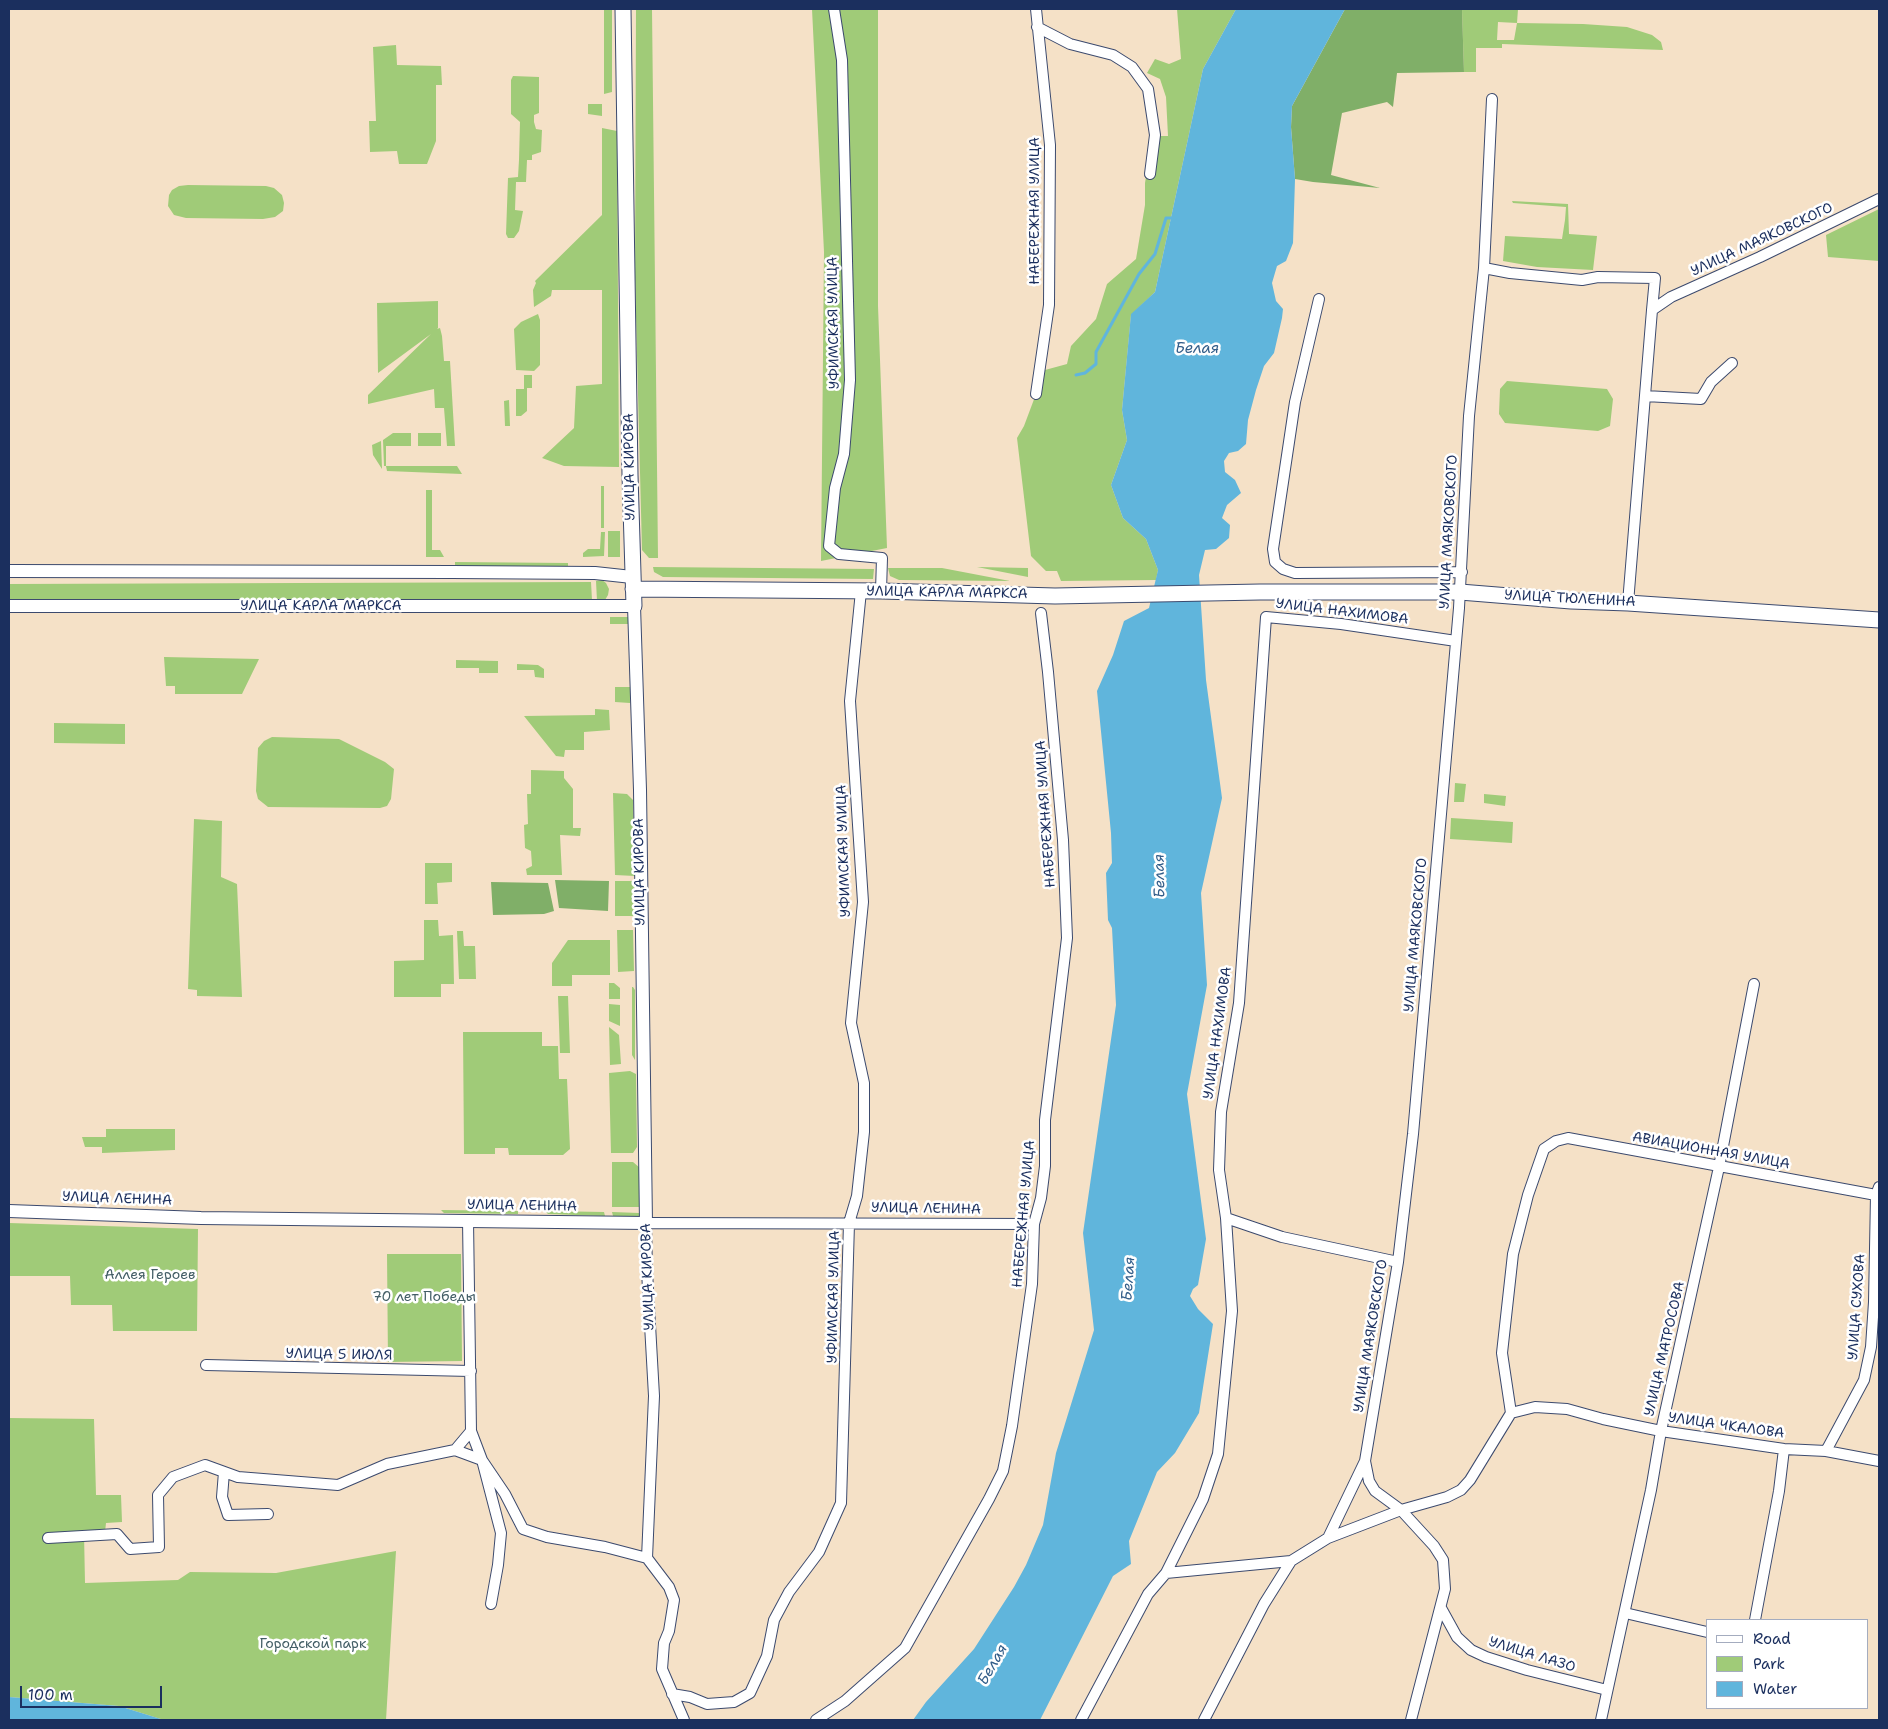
<!DOCTYPE html>
<html>
<head>
<meta charset="utf-8">
<style>
  body { margin:0 }
  #map { position:relative; width:1888px; height:1729px; overflow:hidden; background:#f5e1c7; font-family:"Shantell Sans",sans-serif }
  canvas { display:block }
  .frame { position:absolute; inset:0; border:10px solid #1b2f5e; pointer-events:none }
  .legend { position:absolute; left:1706px; top:1619px; width:162px; height:90px; box-sizing:border-box; background:#fff; border:1px solid #a4acbf; margin:0; padding:6px 9px; list-style:none; font-size:15px; color:#1b2f5e }
  .legend li { display:flex; align-items:center; gap:10px; height:25px }
  .legend b { width:25px; border:1px solid #a4acbf }
  .scale { position:absolute; left:20px; top:1686px; width:142px; height:22px; box-sizing:border-box; border:2px solid #1b2f5e; border-top:0; padding-left:6px; font-size:15px; line-height:18px; white-space:nowrap; color:#1b2f5e; -webkit-text-stroke:4px #fff; paint-order:stroke }
</style>
</head>
<body>
<div id="map">
<canvas width="1888" height="1729"></canvas>
<div class="frame"></div>
<ul class="legend">
<li><b style="height:6px;background:#fff"></b>Road</li>
<li><b style="height:14px;background:#a0cb78"></b>Park</li>
<li><b style="height:14px;background:#60b5dc"></b>Water</li>
</ul>
<div class="scale">100 m</div>
</div>
<script>
const c = document.querySelector('canvas').getContext('2d');
c.lineJoin = 'round';
function fillPath(path, color) { c.fillStyle = color; c.fill(path, 'evenodd'); }
const poly = rows => new Path2D(rows.map(r => 'M' + r).join(''));
function trace(path, color, width, dash) { c.strokeStyle = color; c.lineWidth = width; c.lineCap = dash ? 'butt' : 'round'; c.setLineDash(dash || []); c.stroke(path); }
function write(font, color, halo, rows, align = 'center') {
  c.font = font + ' "Shantell Sans",sans-serif'; c.lineWidth = 5; c.setLineDash([]); c.textBaseline = 'middle'; c.strokeStyle = halo; c.fillStyle = color; for (const [text, x, y, turn = 0] of rows) {
    c.save(); c.translate(x, y); c.rotate((+turn || 0) * Math.PI / 180); c.textAlign = isNaN(turn) ? turn : align; if (halo) c.strokeText(text, 0, 0); c.fillText(text, 0, 0); c.restore();
  }
}
fillPath(poly([
  [604,9,612,9,612,92,604,94],
  [636,9,652,9,658,558,649,558,642,550,635,277],
  [812,9,878,9,878,306,887,548,821,561,824,252],
  [1177,9,1236,9,1203,69,1155,292,1131,315,1122,410,1127,440,1111,485,1123,518,1146,539,1158,570,1156,580,1061,581,1057,571,1046,571,1031,556,1017,438,1024,426,1045,370,1067,364,1071,346,1096,319,1107,284,1136,259,1145,205,1145,183,1149,158,1150,136,1168,136,1166,97,1160,79,1147,73,1155,59,1169,64,1181,59],
  [1462,9,1518,9,1517,23,1583,24,1627,27,1652,35,1661,42,1663,50,1502,44,1502,48,1476,48,1476,72,1464,72],
  [1498,22,1517,23,1514,40,1497,40],
  [396,45,397,65,441,66,442,85,436,85,436,141,427,164,399,164,397,151,370,152,369,121,376,121,373,47],
  [513,76,539,77,539,113,534,115,534,122,536,129,542,130,541,152,532,155,532,160,527,160,526,182,516,182,515,210,523,211,519,231,514,238,508,238,506,234,508,178,518,177,519,160,520,122,511,114,511,80],
  [588,104,602,104,602,116,588,114],
  [602,128,617,131,619,467,564,466,542,458,574,428,576,386,602,384,602,290,552,290,551,296,534,307,533,290,536,283,535,281,602,215],
  [188,185,266,186,274,188,282,195,284,203,283,211,275,217,263,219,186,218,174,215,168,206,169,195,172,190,179,186],
  [1512,201,1568,204,1569,234,1597,236,1593,270,1537,267,1503,261,1505,236,1562,239,1565,220,1566,207,1513,203],
  [1879,209,1879,261,1828,257,1826,235],
  [438,301,438,328,437,329,440,328,442,336,444,361,450,361,455,446,447,446,444,408,435,408,434,389,368,404,368,395,431,334,378,373,377,303],
  [538,314,540,320,540,365,534,371,516,370,514,329,521,322],
  [524,375,532,375,532,388,527,388,527,411,521,416,516,416,516,389,524,389],
  [1507,381,1607,389,1613,399,1610,426,1598,431,1505,423,1499,414,1500,389],
  [509,400,510,426,505,426,504,401],
  [393,433,411,433,411,446,386,446,386,466,457,466,462,474,387,471,386,466,384,466,383,440],
  [418,433,441,433,441,446,418,446],
  [381,441,382,469,373,455,372,445],
  [601,486,604,486,604,528,601,528],
  [426,490,432,490,432,550,440,550,444,557,426,557],
  [608,531,620,531,620,557,608,557],
  [601,532,605,532,604,556,583,557,583,553,588,549,600,549],
  [455,562,568,563,568,567,455,566],
  [653,567,874,569,873,579,663,577,654,572],
  [977,567,1028,568,1028,577],
  [888,568,942,568,1010,581,899,580,890,576],
  [602,580,606,583,609,589,608,595,605,600,597,601,596,581],
  [591,582,592,600,9,599,9,584],
  [610,617,628,617,629,624,610,624],
  [164,657,259,659,242,694,175,694,175,686,166,686],
  [456,660,498,661,498,673,479,673,479,668,456,668],
  [517,664,538,665,544,669,544,678,535,677,534,670,517,670],
  [615,687,630,687,630,703,615,702],
  [595,709,609,710,610,730,584,732,584,750,565,750,564,757,556,756,524,716,595,715],
  [54,723,125,724,125,744,54,743],
  [272,737,339,739,385,762,394,769,391,799,387,806,380,808,268,807,258,799,256,791,258,748,264,741],
  [531,770,564,771,564,778,573,789,573,828,581,828,580,836,560,835,562,875,527,875,526,869,532,866,531,851,525,848,524,825,528,824,527,794,531,794],
  [1455,783,1466,784,1464,802,1454,802],
  [613,793,627,794,633,800,635,876,615,875],
  [1484,794,1506,796,1505,806,1484,803],
  [1451,818,1513,822,1512,843,1450,839],
  [194,819,222,821,221,877,237,884,242,997,197,996,197,990,188,989],
  [425,863,452,863,452,882,437,883,438,904,425,904],
  [615,881,635,881,635,916,615,916],
  [424,920,438,920,439,936,453,935,454,984,441,984,441,997,394,997,394,961,424,960],
  [617,930,633,930,634,971,618,972],
  [457,931,463,931,464,946,475,946,476,979,459,979],
  [568,940,610,940,610,975,572,975,572,986,552,986,552,963],
  [609,983,614,983,620,988,620,999,609,999],
  [632,987,633,987,635,990,635,1060,632,1055],
  [558,996,568,996,570,1053,560,1053],
  [609,1004,620,1005,620,1026,609,1021],
  [609,1027,619,1035,621,1064,610,1065],
  [463,1032,542,1032,542,1046,558,1046,559,1079,567,1079,570,1149,563,1155,509,1155,508,1148,495,1148,495,1154,464,1154],
  [630,1071,636,1074,637,1147,633,1153,611,1153,609,1073],
  [106,1129,175,1129,175,1150,102,1153,102,1147,85,1147,82,1137,106,1137],
  [612,1162,633,1162,640,1168,640,1207,612,1207],
  [441,1210,518,1211,518,1214,444,1213],
  [545,1211,604,1212,605,1216,548,1214],
  [612,1212,639,1213,639,1217,613,1216],
  [9,1223,198,1229,197,1331,113,1331,112,1305,71,1305,70,1276,9,1276],
  [387,1254,461,1254,462,1361,388,1362],
  [9,1418,94,1419,96,1495,121,1495,122,1522,106,1523,105,1532,84,1533,85,1583,178,1580,190,1572,276,1573,396,1551,386,1720,164,1720,119,1706,9,1697]
]), '#a0cb78');
fillPath(poly([
  [1345,9,1462,9,1464,72,1397,73,1393,107,1387,102,1342,113,1331,175,1380,188,1313,182,1295,179,1291,127,1292,106],
  [555,880,609,881,608,911,559,908],
  [491,882,548,883,554,911,544,914,493,915]
]), '#80af68');
fillPath(poly([
  [1236,9,1345,9,1292,106,1291,127,1295,179,1293,243,1286,261,1277,266,1272,283,1276,301,1283,309,1282,318,1274,353,1264,366,1256,390,1248,420,1246,444,1238,451,1229,453,1224,461,1225,472,1235,480,1241,493,1227,505,1222,518,1230,525,1229,538,1216,549,1205,550,1199,575,1206,680,1222,798,1201,893,1207,985,1187,1094,1206,1239,1198,1285,1193,1289,1190,1296,1198,1309,1213,1324,1199,1413,1175,1453,1157,1472,1129,1541,1131,1564,1113,1576,1040,1720,913,1720,926,1702,974,1649,1014,1587,1026,1565,1043,1525,1056,1453,1094,1330,1083,1233,1116,1005,1112,928,1108,920,1106,873,1112,863,1111,833,1097,691,1113,655,1124,621,1149,608,1158,570,1146,539,1123,518,1111,485,1127,440,1122,410,1131,314,1155,292,1203,69],
  [9,1697,119,1706,164,1720,9,1720]
]), '#60b5dc');
trace(poly([
  [1076,375,1085,373,1096,364,1096,352,1139,274,1155,254,1166,218,1175,218]
]), '#60b5dc', 3);
const minor = poly([
  [834,9,842,60,850,380,844,454,835,488,829,546,839,554,882,558,881,591],
  [1037,27,1070,44,1113,55,1132,67,1148,89,1155,135,1150,174],
  [1484,268,1510,273,1582,280,1598,277,1655,278,1652,310],
  [1319,299,1295,402,1273,549,1275,562,1283,569,1295,573,1462,572],
  [1036,394,1049,305,1050,145,1036,9],
  [1645,396,1701,399,1711,382,1732,363],
  [1628,603,1652,310,1671,297,1760,257,1879,199],
  [1226,1218,1282,1237,1398,1262],
  [206,1365,471,1371],
  [1511,1413,1535,1407,1567,1409,1603,1419,1661,1431,1784,1449,1826,1451,1879,1461],
  [471,1431,482,1460,505,1494,523,1529,547,1537,605,1547,647,1558],
  [455,1450,471,1431,468,1220],
  [455,1450,482,1460,501,1533,498,1565,491,1604],
  [1826,1451,1864,1380,1871,1347,1874,1302,1876,1195,1879,1187],
  [1365,1461,1369,1481,1375,1491,1401,1510,1447,1497,1461,1490,1470,1480,1511,1413,1502,1353,1513,1254,1528,1195,1544,1149,1556,1141,1568,1138,1876,1195],
  [224,1472,222,1497,228,1515,268,1514],
  [48,1538,117,1534,130,1549,159,1547,158,1495,173,1477,205,1465,238,1477,338,1485,387,1464,455,1450],
  [1328,1538,1401,1510,1434,1546,1443,1560,1445,1589,1411,1720],
  [1166,1573,1291,1561],
  [1441,1608,1457,1637,1471,1650,1486,1657,1527,1670,1607,1690],
  [1625,1613,1707,1632],
  [1755,1620,1779,1491,1784,1449],
  [672,1694,690,1697,707,1704,734,1702,750,1693,767,1656,774,1620,789,1592,819,1552,841,1503,849,1223,857,1196,864,1132,864,1083,851,1023,863,902,850,701,861,591],
  [684,1720,662,1669,664,1643,669,1631,674,1600,669,1587,647,1558,654,1396,647,1271,646,1223,1034,1224],
  [816,1720,845,1701,905,1648,989,1499,1003,1471,1012,1426,1032,1284,1034,1224,1041,1198,1045,1166,1045,1120,1067,938,1063,840,1048,672,1041,613],
  [1081,1720,1148,1594,1166,1573,1203,1499,1218,1454,1232,1311,1226,1218,1219,1170,1221,1112,1239,1003,1266,617,1341,624,1456,641],
  [1204,1720,1264,1604,1291,1561,1328,1538,1365,1461,1398,1262,1413,1134,1459,608,1469,416,1484,268,1492,99],
  [1601,1720,1651,1490,1661,1431,1719,1167,1754,984]
]);
const tertiary = poly([
  [9,571,452,572,595,573,632,577],
  [9,606,634,606,640,790,646,1223,201,1218,9,1211]
]);
const secondary = poly([
  [623,9,630,475,634,606],
  [633,589,881,591,1055,596,1260,592,1460,592,1571,601,1628,603,1879,620]
]);
trace(minor, '#3c4a6e', 12);
trace(tertiary, '#3c4a6e', 14);
trace(secondary, '#3c4a6e', 17);
trace(minor, '#fff', 10);
trace(tertiary, '#fff', 12);
trace(secondary, '#fff', 15);
write('14px', '#1b2f5e', '#fff', [
  ["НАБЕРЕЖНАЯ УЛИЦА",1035,211,-90],
  ["УЛИЦА МАЯКОВСКОГО",1762,240,-25],
  ["УФИМСКАЯ УЛИЦА",834,323,-91],
  ["УЛИЦА КИРОВА",630,467,-91],
  ["УЛИЦА МАЯКОВСКОГО",1449,532,-87],
  ["УЛИЦА КАРЛА МАРКСА",947,593,1],
  ["УЛИЦА ТЮЛЕНИНА",1570,599,3],
  ["УЛИЦА КАРЛА МАРКСА",321,606],
  ["УЛИЦА НАХИМОВА",1342,612,7],
  ["НАБЕРЕЖНАЯ УЛИЦА",1046,814,-94],
  ["УФИМСКАЯ УЛИЦА",844,851,-92],
  ["УЛИЦА КИРОВА",640,872,-91],
  ["УЛИЦА МАЯКОВСКОГО",1416,935,-85],
  ["УЛИЦА НАХИМОВА",1218,1033,-82],
  ["АВИАЦИОННАЯ УЛИЦА",1711,1151,10],
  ["УЛИЦА ЛЕНИНА",117,1199,2],
  ["УЛИЦА ЛЕНИНА",522,1206,1],
  ["УЛИЦА ЛЕНИНА",926,1209,1],
  ["НАБЕРЕЖНАЯ УЛИЦА",1024,1214,-85],
  ["УЛИЦА КИРОВА",648,1277,-92],
  ["УФИМСКАЯ УЛИЦА",834,1297,-89],
  ["УЛИЦА СУХОВА",1857,1307,-86],
  ["УЛИЦА МАЯКОВСКОГО",1371,1336,-81],
  ["УЛИЦА МАТРОСОВА",1665,1349,-77],
  ["УЛИЦА 5 ИЮЛЯ",339,1355,1],
  ["УЛИЦА ЧКАЛОВА",1726,1426,8],
  ["УЛИЦА ЛАЗО",1532,1655,17]
]);
write('14px', '#435e66', '#fff', [
  ["Аллея Героев",150,1275],
  ["70 лет Победы",424,1297],
  ["Городской парк",313,1644]
]);
write('italic 15px', '#335e8a', '#fff', [
  ["Белая",1197,349],
  ["Белая",1160,876,-91],
  ["Белая",1129,1279,-86],
  ["Белая",993,1665,-60]
]);
</script>
</body>
</html>
